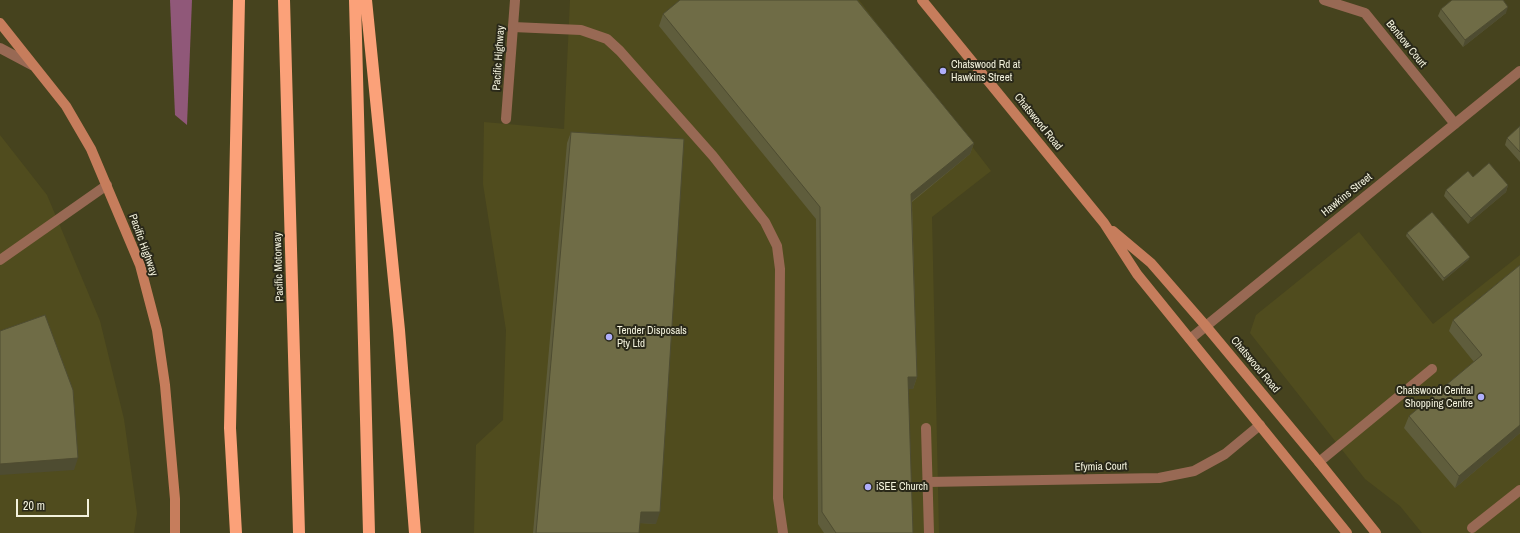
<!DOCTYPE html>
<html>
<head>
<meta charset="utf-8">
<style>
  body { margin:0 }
  #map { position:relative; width:1520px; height:533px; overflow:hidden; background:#46431e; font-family:"Archivo Narrow",sans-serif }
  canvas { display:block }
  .scale { position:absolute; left:16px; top:499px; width:73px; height:18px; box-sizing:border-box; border:2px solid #f3f2dd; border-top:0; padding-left:5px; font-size:12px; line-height:14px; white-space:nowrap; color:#f3f2dd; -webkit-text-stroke:3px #2a2919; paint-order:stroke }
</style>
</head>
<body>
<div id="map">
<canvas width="1520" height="533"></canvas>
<div class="scale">20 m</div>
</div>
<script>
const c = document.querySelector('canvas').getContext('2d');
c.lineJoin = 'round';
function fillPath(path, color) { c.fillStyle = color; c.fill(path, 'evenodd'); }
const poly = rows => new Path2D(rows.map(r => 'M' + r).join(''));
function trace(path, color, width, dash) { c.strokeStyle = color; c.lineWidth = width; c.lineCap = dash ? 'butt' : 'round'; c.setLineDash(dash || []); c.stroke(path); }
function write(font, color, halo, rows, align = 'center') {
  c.font = font + ' "Archivo Narrow",sans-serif'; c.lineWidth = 4; c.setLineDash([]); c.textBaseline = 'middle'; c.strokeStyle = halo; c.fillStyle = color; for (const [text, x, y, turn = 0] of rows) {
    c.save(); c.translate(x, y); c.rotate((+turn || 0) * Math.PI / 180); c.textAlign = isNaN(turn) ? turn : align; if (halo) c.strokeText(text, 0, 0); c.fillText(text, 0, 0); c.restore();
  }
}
fillPath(poly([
  [570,0,859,0,991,171,932,217,939,533,474,533,476,445,503,420,506,330,483,184,484,122,564,129],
  [0,135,47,195,100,321,124,419,137,513,134,533,0,533],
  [1359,232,1433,324,1520,255,1520,533,1422,533,1400,506,1365,479,1250,333,1256,315]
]), '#504c1e');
fillPath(poly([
  [170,0,192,0,187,125,175,115]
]), '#905879');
trace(poly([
  [513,27,581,30,607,39,620,51,713,156,765,222,777,246,780,269,778,498,783,533],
  [0,48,32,65],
  [0,260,107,185],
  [926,428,929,533],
  [1319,462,1432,369],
  [1472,528,1520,490]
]), '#986954', 10);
trace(poly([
  [1324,0,1365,13,1455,124],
  [506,119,515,0],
  [1190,339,1520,71],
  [927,482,1159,478,1194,471,1225,454,1260,425]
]), '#986954', 10);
trace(poly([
  [922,0,1104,223,1137,274,1347,533],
  [0,23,66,106,91,149,140,265,157,330,165,385,175,499,175,533],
  [1113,231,1151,263,1205,325,1319,462,1376,533]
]), '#c67d5c', 10);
trace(poly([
  [284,0,299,533],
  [355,0,369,533],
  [366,0,399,330,415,533],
  [236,533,230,428,239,0]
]), '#fba179', 12);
fillPath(poly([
  [1441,9,1506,13,1463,47,1438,16],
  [663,14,974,143,970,154,912,202,917,377,913,389,908,389,913,533,824,533,818,524,816,219,659,26],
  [1520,126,1520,162,1505,145,1507,138],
  [571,132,656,524,640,523,639,533,533,533,567,143],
  [1473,177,1508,185,1506,192,1468,224,1444,196,1446,190],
  [1407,233,1470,257,1468,260,1443,281,1406,236],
  [1520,265,1520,433,1455,488,1404,428,1409,416,1474,362,1449,331,1453,320]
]), '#5f5d3c');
fillPath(poly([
  [1508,7,1506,13,1463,47,1465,40],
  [974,143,970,154,907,205,911,194],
  [1508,185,1506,192,1468,224,1471,218],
  [1470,257,1468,260,1443,281,1444,278],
  [908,377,917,377,913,389,904,389],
  [1520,425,1520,433,1455,488,1459,476],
  [78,458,74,470,0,475,0,464],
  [641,512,660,512,656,524,636,523]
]), '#4e4c31');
const building = poly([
  [680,0,857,0,974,143,911,194,917,377,908,377,913,533,836,533,822,512,820,207,663,14,680,0],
  [1452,0,1503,0,1508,7,1465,40,1441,9,1452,0],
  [1520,126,1520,152,1507,138,1520,126],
  [571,132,684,139,660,512,641,512,639,533,536,533,571,132],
  [1489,163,1508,185,1471,218,1446,190,1468,171,1473,177,1489,163],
  [1432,212,1470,257,1444,278,1407,233,1432,212],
  [1520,265,1520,425,1459,476,1409,416,1482,355,1453,320,1520,265],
  [45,315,73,390,78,458,0,464,0,331,45,315]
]);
fillPath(building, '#6f6c46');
trace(building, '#4e4c31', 1);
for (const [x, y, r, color] of [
  [943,71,4,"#afaefa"],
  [609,337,4,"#afaefa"],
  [1481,397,4,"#afaefa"],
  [868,487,4,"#afaefa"]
]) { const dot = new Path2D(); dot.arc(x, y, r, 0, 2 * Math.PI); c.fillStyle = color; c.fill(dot); trace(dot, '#2a2919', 1.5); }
write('11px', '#f3f2dd', '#2a2919', [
  ["Benbow Court",1406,44,51],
  ["Pacific Highway",499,58,-86],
  ["Chatswood Road",1038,122,51],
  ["Hawkins Street",1347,195,-39],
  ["Pacific Highway",143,245,70],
  ["Pacific Motorway",279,267,-92],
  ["Chatswood Road",1255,365,50],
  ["Efymia Court",1101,467,-1]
]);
write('11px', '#f3f2dd', '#2a2919', [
  ["Chatswood Rd at",951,65],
  ["Hawkins Street",951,78],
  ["Tender Disposals",617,331],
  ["Pty Ltd",617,344],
  ["Chatswood Central",1473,391,"right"],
  ["Shopping Centre",1473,404,"right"],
  ["iSEE Church",876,487]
], 'left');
</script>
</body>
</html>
